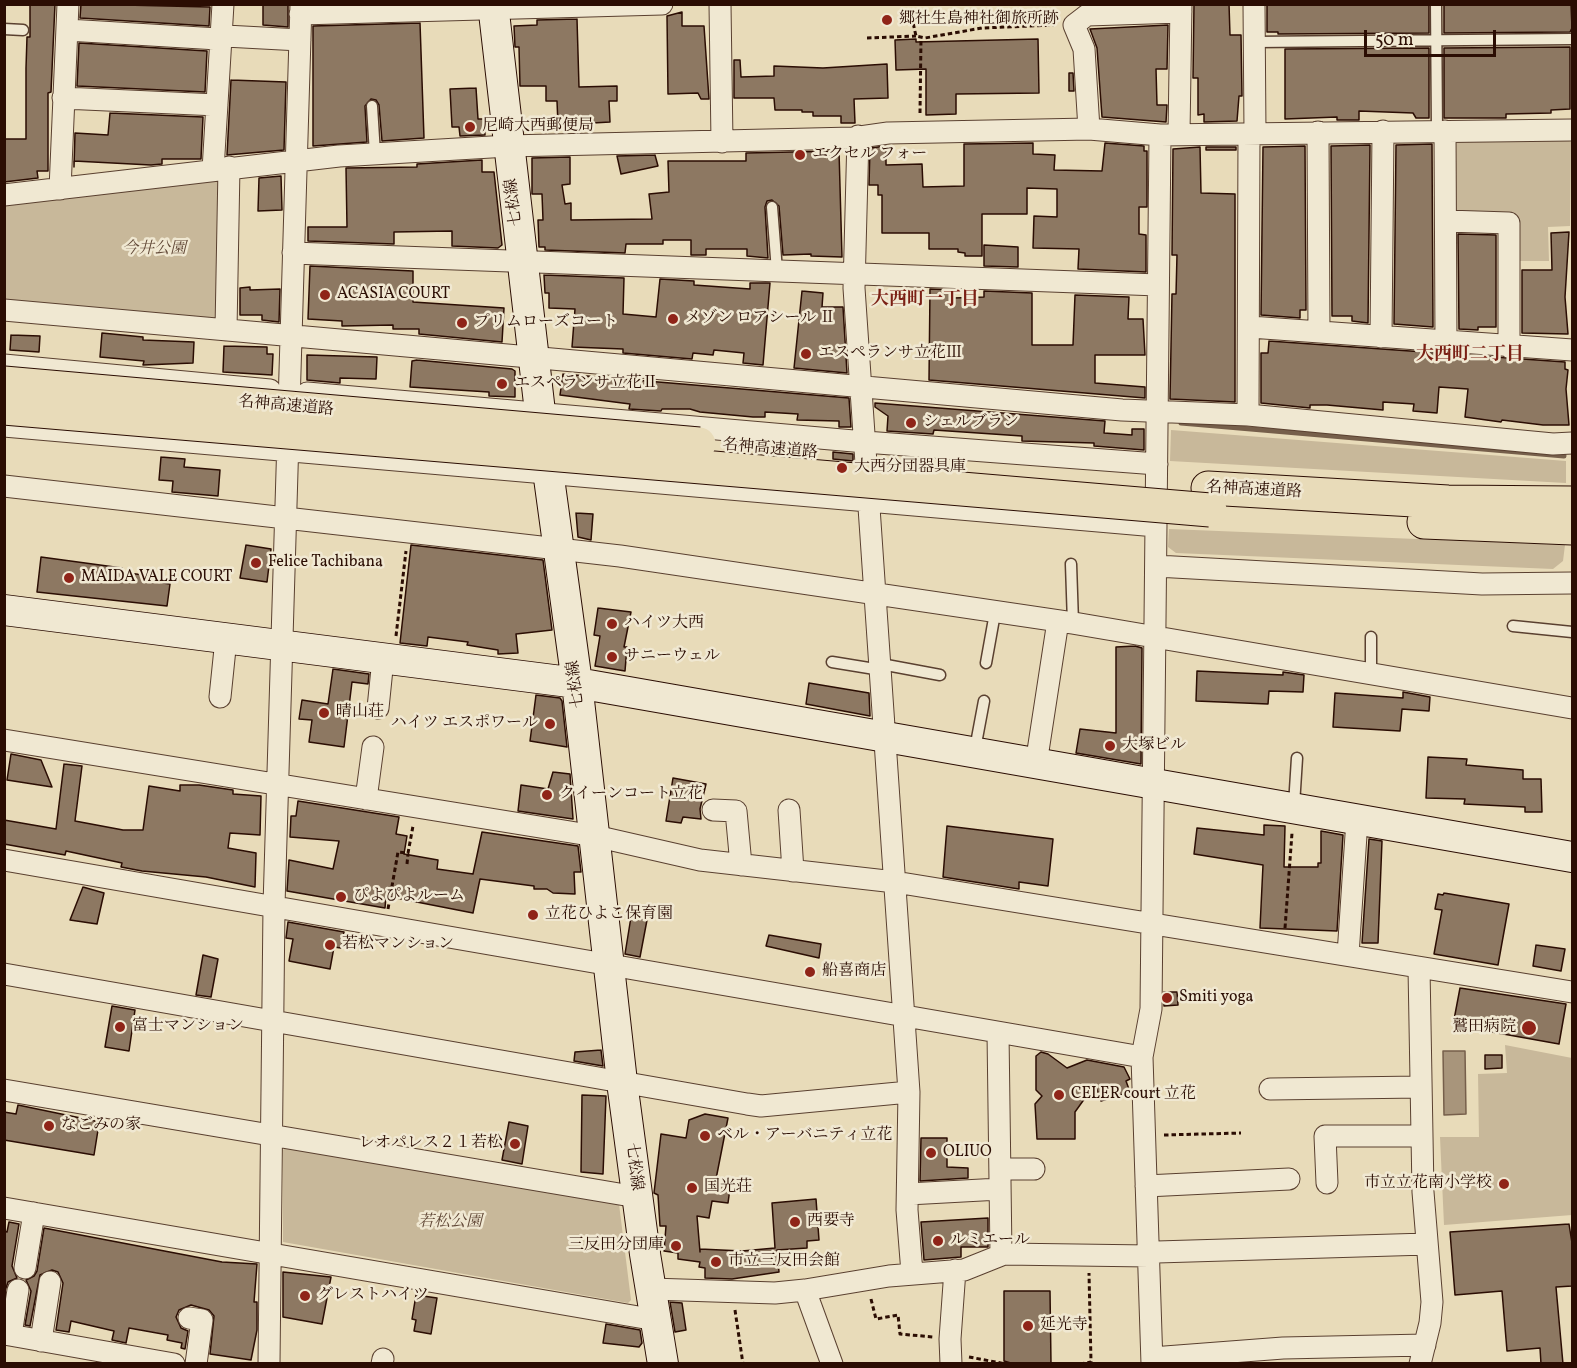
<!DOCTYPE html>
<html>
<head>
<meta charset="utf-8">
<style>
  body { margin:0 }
  #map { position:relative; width:1577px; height:1368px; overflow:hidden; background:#e8dbb9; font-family:Vollkorn,serif }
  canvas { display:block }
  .frame { position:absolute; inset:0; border:6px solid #2b0d03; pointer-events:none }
  .scale { position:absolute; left:1364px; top:30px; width:132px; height:27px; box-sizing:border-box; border:3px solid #2b0d03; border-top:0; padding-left:8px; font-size:18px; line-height:21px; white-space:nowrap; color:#2b0d03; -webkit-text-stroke:4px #f0e8d2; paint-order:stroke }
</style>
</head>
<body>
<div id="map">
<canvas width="1577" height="1368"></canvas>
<div class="frame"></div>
<div class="scale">50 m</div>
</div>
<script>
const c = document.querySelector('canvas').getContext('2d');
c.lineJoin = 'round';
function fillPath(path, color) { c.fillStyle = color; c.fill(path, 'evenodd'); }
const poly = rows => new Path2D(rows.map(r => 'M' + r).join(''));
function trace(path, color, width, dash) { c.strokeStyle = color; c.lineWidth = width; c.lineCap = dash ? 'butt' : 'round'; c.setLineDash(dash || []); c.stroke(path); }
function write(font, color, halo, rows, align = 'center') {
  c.font = font + ' Vollkorn,"Noto Serif JP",serif'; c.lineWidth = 5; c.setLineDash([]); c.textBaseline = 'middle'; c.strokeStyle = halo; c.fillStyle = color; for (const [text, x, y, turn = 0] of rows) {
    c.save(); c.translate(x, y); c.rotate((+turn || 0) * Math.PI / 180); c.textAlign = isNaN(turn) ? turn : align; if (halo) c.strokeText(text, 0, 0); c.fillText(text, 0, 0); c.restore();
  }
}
fillPath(poly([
  [1564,138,1571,142,1570,226,1548,227,1549,261,1517,261,1517,218,1455,212,1451,143,1458,139],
  [220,178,220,322,5,304,4,202],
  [1171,430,1566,461,1566,483,1170,461],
  [1169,529,1565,545,1563,561,1553,569,1176,553,1168,547],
  [1505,1045,1572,1058,1572,1215,1444,1225,1440,1137,1479,1137,1478,1074,1507,1073],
  [288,1145,619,1204,631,1300,628,1303,283,1242,283,1150]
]), '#c8b89a');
const water = poly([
  [1443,1051,1465,1051,1466,1114,1444,1115,1443,1051]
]);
fillPath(water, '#a8957b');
trace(water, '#765f4b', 1.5);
trace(poly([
  [1181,423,1564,456]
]), '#765f4b', 5);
const building = poly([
  [30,4,55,4,51,92,48,93,48,171,37,171,38,178,4,182,4,139,26,139,26,68,27,37,30,37,30,4],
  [81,4,210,7,209,26,80,18,81,4],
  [263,4,288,4,288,27,263,25,263,4],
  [1194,4,1229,4,1230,35,1241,35,1242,96,1239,96,1237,121,1204,122,1204,114,1198,115,1198,78,1193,78,1194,4],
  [1267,4,1429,4,1429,33,1278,34,1278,32,1267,32,1267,4],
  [1444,4,1571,4,1572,28,1570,32,1444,33,1444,4],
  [682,12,682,26,704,26,709,99,701,99,698,93,668,94,667,16,682,12],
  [577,19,579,87,617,86,617,101,609,101,610,122,558,125,557,101,546,101,546,86,520,86,519,47,515,47,514,26,537,25,537,20,577,19],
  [420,23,424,138,382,141,379,105,376,100,371,99,365,106,367,142,313,146,313,26,420,23],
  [1168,25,1167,69,1156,69,1157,105,1167,105,1166,122,1102,117,1097,48,1090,29,1168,25],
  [916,39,916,42,1038,39,1039,93,956,94,956,114,926,115,926,69,896,70,895,40,916,39],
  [79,43,207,51,205,92,77,86,79,43],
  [1570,47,1570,109,1551,110,1551,113,1506,114,1506,118,1444,118,1444,48,1570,47],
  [1429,48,1429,118,1416,118,1413,113,1359,111,1359,120,1337,120,1337,117,1285,119,1285,49,1429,48],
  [734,60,740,60,741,77,774,76,774,66,823,68,887,64,888,98,854,99,855,123,841,123,841,116,813,116,813,112,802,112,802,110,775,110,774,98,734,98,734,60],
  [1069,73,1073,73,1074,91,1069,91,1069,73],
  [231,80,286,82,284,150,227,155,231,80],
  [476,88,478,119,484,119,485,135,460,136,459,127,452,127,450,89,476,88],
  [110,113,203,117,201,159,162,159,162,164,151,165,74,161,74,167,75,133,108,135,110,113],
  [1033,143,1033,154,1055,155,1054,170,1102,171,1105,143,1144,146,1144,151,1147,151,1147,207,1139,207,1139,234,1146,235,1146,272,1078,269,1079,249,1033,248,1034,216,1057,217,1057,189,1027,188,1027,214,982,214,982,256,965,256,965,253,958,252,958,249,929,249,929,233,882,233,882,195,878,195,878,185,869,185,870,148,886,146,886,165,922,164,923,187,964,186,964,144,1033,143],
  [1432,144,1433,327,1394,324,1396,145,1432,144],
  [1370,145,1368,323,1352,321,1352,316,1332,316,1331,146,1370,145],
  [1305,146,1306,310,1300,310,1300,318,1261,315,1263,147,1305,146],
  [1200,147,1201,193,1235,194,1235,402,1170,399,1172,294,1176,294,1177,255,1172,255,1173,149,1200,147],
  [1206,147,1236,147,1236,150,1206,150,1206,147],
  [839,151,842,257,811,256,811,254,783,255,779,206,772,200,767,201,765,207,768,258,747,256,747,249,706,249,706,255,691,255,691,240,663,240,663,244,626,244,625,253,545,250,545,247,539,247,538,220,543,220,542,194,532,194,532,158,570,157,570,184,562,185,565,204,571,203,571,220,652,219,649,194,669,192,668,161,746,161,746,153,839,151],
  [655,155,658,166,621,174,617,156,655,155],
  [482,160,482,172,494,172,502,245,498,248,452,246,452,231,394,232,394,244,308,241,308,227,347,227,346,168,417,167,417,164,482,160],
  [281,176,282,210,258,211,259,178,281,176],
  [1569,232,1565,297,1568,334,1522,333,1522,270,1552,270,1551,233,1569,232],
  [1458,234,1496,235,1496,327,1478,327,1478,330,1459,329,1458,234],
  [984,245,1018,247,1018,267,984,266,984,245],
  [310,266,413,271,413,302,504,308,502,342,419,334,419,329,393,329,393,325,342,326,342,321,308,319,310,266],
  [544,275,624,278,623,314,656,317,660,279,694,281,694,285,750,289,750,283,770,283,763,365,743,363,744,353,714,350,713,355,693,353,692,359,623,353,623,349,572,347,575,309,549,308,549,293,545,293,544,275],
  [250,287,250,290,280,289,279,322,262,320,262,315,240,315,240,288,250,287],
  [930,289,955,290,954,298,984,297,984,291,1032,293,1032,345,1073,345,1075,295,1129,297,1128,319,1143,319,1145,355,1095,355,1095,383,1145,387,1145,398,929,380,930,289],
  [802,291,823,293,822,307,843,307,847,373,794,368,802,291],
  [102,333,143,337,143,340,194,342,193,363,143,365,144,361,100,357,102,333],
  [11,335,40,336,39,352,10,350,11,335],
  [1269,341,1565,362,1565,369,1568,370,1566,389,1569,425,1543,425,1502,420,1501,422,1465,417,1468,389,1439,387,1437,413,1413,411,1414,404,1383,402,1383,410,1327,405,1310,405,1310,408,1261,403,1261,353,1268,353,1269,341],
  [224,346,267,347,267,354,273,354,272,375,223,372,224,346],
  [307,355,377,357,376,379,340,378,340,383,307,380,307,355],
  [417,360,512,369,515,371,515,397,489,396,489,392,410,387,412,361,417,360],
  [563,374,849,398,851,427,839,427,839,421,797,420,798,414,765,412,765,417,753,417,700,412,690,409,662,409,661,411,629,409,630,404,560,395,563,374],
  [875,403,1105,421,1104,433,1132,435,1132,429,1144,429,1144,450,1094,446,1094,443,1022,441,1022,436,934,430,933,434,887,431,888,416,875,407,875,403],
  [833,452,853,454,853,461,833,459,833,452],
  [161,457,185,459,184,467,220,470,218,496,172,492,173,481,159,480,161,457],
  [576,513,593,514,591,540,578,537,576,513],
  [246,545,271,549,267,582,240,578,246,545],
  [411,545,543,560,552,630,516,634,518,653,498,654,498,650,467,645,468,642,428,637,427,646,400,643,411,545],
  [41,557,122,568,122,572,164,578,163,583,170,584,167,606,37,592,41,557],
  [598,608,631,612,624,647,627,647,625,671,595,666,600,636,594,635,598,608],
  [1135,646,1142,648,1141,764,1076,753,1080,729,1116,733,1116,647,1135,646],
  [333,669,369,674,368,684,352,682,344,747,309,742,312,720,299,719,302,700,328,704,333,669],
  [1197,671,1283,675,1283,672,1304,675,1303,692,1269,691,1268,704,1196,701,1197,671],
  [809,683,869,693,870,716,806,704,809,683],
  [1403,692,1430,697,1429,711,1402,709,1400,731,1333,727,1335,693,1403,698,1403,692],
  [536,695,560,698,562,701,567,747,530,741,536,695],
  [11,754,41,760,52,787,7,780,11,754],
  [1428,757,1467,759,1466,765,1523,770,1523,779,1541,779,1542,812,1525,812,1525,807,1464,804,1465,799,1426,798,1428,757],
  [64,764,82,766,75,821,123,830,143,830,149,786,180,791,180,785,199,785,233,790,233,794,261,796,260,835,230,833,228,848,256,853,255,887,206,877,142,871,121,867,122,863,66,851,65,855,4,844,4,820,56,829,64,764],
  [553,772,570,774,573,819,518,811,521,785,548,789,553,772],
  [673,778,706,784,700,809,701,819,683,817,681,823,666,821,673,778],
  [298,801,399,817,396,834,407,836,404,854,438,860,437,869,473,874,482,832,578,846,581,872,574,872,575,894,553,893,547,889,534,889,534,886,480,879,473,913,386,896,385,908,287,891,289,860,333,869,339,841,290,837,291,816,296,816,298,801],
  [1264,825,1285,826,1284,867,1318,867,1318,863,1321,863,1321,831,1343,835,1337,931,1260,928,1263,865,1194,854,1197,828,1264,835,1264,825],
  [947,826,1053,839,1048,886,1019,882,1019,889,943,877,947,826],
  [1369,839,1382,841,1378,943,1362,943,1369,839],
  [83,887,104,893,97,924,70,920,83,887],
  [1444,893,1509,904,1498,965,1434,954,1442,910,1435,909,1438,894,1443,895,1444,893],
  [631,917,647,920,640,957,625,954,631,917],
  [288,922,344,932,341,948,334,947,330,969,289,961,293,939,286,938,288,922],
  [769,935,821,944,819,958,766,946,769,935],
  [1536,945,1565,949,1561,971,1533,966,1536,945],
  [203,955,218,959,211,997,196,995,203,955],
  [1460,988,1566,1004,1559,1044,1453,1025,1460,988],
  [1164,992,1177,992,1178,1005,1164,1006,1164,992],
  [112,1006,135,1010,129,1051,105,1047,112,1006],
  [601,1050,603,1066,574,1061,575,1052,601,1050],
  [1041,1052,1048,1054,1067,1068,1087,1060,1124,1067,1130,1079,1126,1081,1130,1092,1101,1101,1095,1084,1075,1112,1075,1139,1037,1139,1035,1104,1042,1096,1036,1090,1036,1056,1041,1052],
  [1485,1055,1502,1055,1502,1068,1485,1069,1485,1055],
  [582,1095,606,1096,603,1174,581,1172,582,1095],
  [18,1105,95,1121,93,1129,98,1130,94,1155,4,1140,4,1112,16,1114,18,1105],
  [705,1114,728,1118,716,1179,731,1181,728,1203,712,1201,709,1218,697,1216,700,1252,700,1249,742,1251,775,1248,772,1203,816,1199,819,1240,807,1241,807,1248,777,1250,779,1272,732,1279,705,1278,705,1268,699,1267,700,1262,678,1259,678,1253,664,1251,666,1226,660,1226,658,1195,654,1193,661,1134,686,1138,689,1120,705,1114],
  [509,1122,528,1126,522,1164,502,1160,509,1122],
  [921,1138,947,1138,947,1167,968,1168,968,1178,920,1181,921,1138],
  [988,1218,988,1247,961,1247,961,1257,924,1260,921,1222,988,1218],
  [9,1222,19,1224,12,1266,17,1278,8,1282,4,1294,4,1231,7,1232,9,1222],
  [1569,1224,1572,1243,1572,1286,1556,1287,1563,1364,1541,1364,1540,1348,1507,1351,1502,1291,1455,1295,1450,1232,1569,1224],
  [44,1228,222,1262,257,1264,254,1302,257,1302,257,1330,251,1360,210,1354,214,1316,209,1310,191,1305,179,1310,176,1317,181,1328,188,1331,185,1349,181,1348,182,1343,167,1340,168,1335,129,1328,126,1343,112,1340,114,1331,71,1321,69,1332,56,1330,63,1283,58,1272,52,1270,40,1275,30,1326,25,1325,31,1291,26,1280,34,1276,37,1271,44,1228],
  [283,1272,331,1277,322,1324,283,1317,283,1272],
  [1004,1291,1050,1291,1051,1364,1014,1364,1004,1361,1004,1291],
  [416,1295,437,1298,431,1334,414,1331,416,1320,412,1319,416,1295],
  [670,1302,682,1303,686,1330,675,1332,670,1302],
  [606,1324,640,1330,642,1343,639,1347,603,1343,606,1324]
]);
fillPath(building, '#8d7862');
trace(building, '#2b0d03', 1.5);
const lane = poly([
  [1436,4,1437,131],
  [4,29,23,30],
  [1255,42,1572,39],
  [372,106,375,154],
  [772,207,777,271],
  [1071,564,1073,623],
  [1513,626,1572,632],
  [832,662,881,670],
  [986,663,995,613],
  [881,664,940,675],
  [1371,674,1371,637],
  [975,749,984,701],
  [1294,805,1297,758]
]);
const street = poly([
  [720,4,722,142],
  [1254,4,1255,133],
  [300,14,662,4],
  [67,30,218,39,225,36,300,40],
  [63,98,217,105],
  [1089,129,1084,49,1074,25,1087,15,1181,12],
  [1445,131,1446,342],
  [1318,132,1319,332],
  [1179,134,1181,4],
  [858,136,854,288,909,1092,907,1210,912,1273],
  [213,170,223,4],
  [60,189,68,4],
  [4,195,339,156,508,146,853,138,888,133,1089,129,1160,135,1572,130],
  [1446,221,1509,223,1509,347],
  [293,253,1158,285],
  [4,310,1122,410,1248,415,1553,444,1572,443],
  [1250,327,1572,350],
  [226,330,229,167],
  [1381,337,1383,131],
  [4,365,270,390],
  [307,393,865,442,1157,464],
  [1248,415,1249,133],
  [4,426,1156,526],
  [4,486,620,556,1073,623,1572,708],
  [1156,566,1482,584,1572,583],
  [220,697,226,639],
  [378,708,383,659],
  [4,740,595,836,700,860,895,882,1572,992],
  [1036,764,1058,621],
  [366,799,373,747],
  [713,810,736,811,741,865],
  [789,810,793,871],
  [4,860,1142,1057],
  [1348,955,1357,820],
  [1419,968,1423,1192,1432,1302,1430,1323,1420,1364],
  [4,974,747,1104,761,1106,909,1092],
  [998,1033,1001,1255],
  [1270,1089,1420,1087],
  [4,1090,637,1197],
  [1000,1169,1034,1169],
  [1327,1183,1325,1136,1422,1136],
  [1146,1186,1289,1179],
  [908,1194,1000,1189],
  [4,1208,656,1320],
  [25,1268,34,1213],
  [651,1289,775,1293,805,1290,889,1276,964,1270,1004,1254,1149,1256,1157,1252,1427,1244],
  [805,1290,832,1364],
  [189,1318,202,1320,196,1364],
  [4,1334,174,1364],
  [11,1335,18,1290],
  [41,1341,50,1282],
  [1152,1358,1283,1348,1425,1345],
  [269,1364,274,906,301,4],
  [382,1364,383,1359],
  [951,1364,950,1339,955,1270],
  [1152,1364,1142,1057,1151,1009,1160,135]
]);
const secondary = poly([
  [493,4,540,412,577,683,622,1082,645,1254,663,1364],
  [4,610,577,683,1572,857]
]);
const highway = poly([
  [1208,488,1448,502,1572,503],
  [1424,522,1572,528]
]);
trace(lane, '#5a4030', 13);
trace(street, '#5a4030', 23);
trace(secondary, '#2b0d03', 32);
trace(highway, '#2b0d03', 35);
trace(poly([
  [910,9,916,36,925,38,982,28,1054,25],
  [867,38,916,36],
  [920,113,921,37],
  [396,636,406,551],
  [407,864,408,854],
  [388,909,398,852,408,853,413,826],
  [1285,928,1292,833],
  [1164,1135,1241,1133],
  [871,1299,876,1319,898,1315,900,1334,933,1337],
  [735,1310,743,1364],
  [969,1357,1006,1364],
  [1080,1364,1091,1362,1089,1273]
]), '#2b0d03', 3, [4.5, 3]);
trace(lane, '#f0e8d2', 10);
trace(street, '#f0e8d2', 21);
trace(secondary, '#f0e8d2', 30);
trace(highway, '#e8dbb9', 33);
const highwayBridge = poly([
  [4,383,699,444],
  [4,408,1210,510]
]);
trace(highwayBridge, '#2b0d03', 35, []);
trace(highwayBridge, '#e8dbb9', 33);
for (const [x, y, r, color] of [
  [887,20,6,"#8f2418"],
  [470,127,6,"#8f2418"],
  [800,155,6,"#8f2418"],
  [325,295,6,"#8f2418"],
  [673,319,6,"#8f2418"],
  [462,323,6,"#8f2418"],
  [806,354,6,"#8f2418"],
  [502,384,6,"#8f2418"],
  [911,423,6,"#8f2418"],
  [842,468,6,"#8f2418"],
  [256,563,6,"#8f2418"],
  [69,578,6,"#8f2418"],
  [612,624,6,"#8f2418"],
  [612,657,6,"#8f2418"],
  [324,713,6,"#8f2418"],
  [550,724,6,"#8f2418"],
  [1110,746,6,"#8f2418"],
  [547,795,6,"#8f2418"],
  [341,897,6,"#8f2418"],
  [533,915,6,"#8f2418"],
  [330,945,6,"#8f2418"],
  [810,972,6,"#8f2418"],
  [1167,998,6,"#8f2418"],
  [120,1027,6,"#8f2418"],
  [1529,1028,8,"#8f2418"],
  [1059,1095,6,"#8f2418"],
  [49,1126,6,"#8f2418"],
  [705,1136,6,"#8f2418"],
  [515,1144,6,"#8f2418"],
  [931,1153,6,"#8f2418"],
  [1504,1184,6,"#8f2418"],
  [692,1188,6,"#8f2418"],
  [795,1222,6,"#8f2418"],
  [938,1241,6,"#8f2418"],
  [676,1246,6,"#8f2418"],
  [716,1262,6,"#8f2418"],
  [305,1296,6,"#8f2418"],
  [1028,1326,6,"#8f2418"]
]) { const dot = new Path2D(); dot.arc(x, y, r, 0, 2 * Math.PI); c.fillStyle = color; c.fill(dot); trace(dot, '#f0e8d2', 2); }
write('16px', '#2b0d03', '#f0e8d2', [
  ["郷社生島神社御旅所跡",899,20],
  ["尼崎大西郵便局",482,127],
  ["エクセル フォー",812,155],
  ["ACASIA COURT",337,295],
  ["メゾン ロアシール Ⅱ",685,319],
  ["プリムローズコート",474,323],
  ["エスペランサ立花Ⅲ",818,354],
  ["エスペランサ立花Ⅱ",514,384],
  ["シェルブラン",923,423],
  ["大西分団器具庫",854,468],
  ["Felice Tachibana",268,563],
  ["MAIDA VALE COURT",81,578],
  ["ハイツ大西",624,624],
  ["サニーウェル",624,657],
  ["晴山荘",336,713],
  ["ハイツ エスポワール",538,724,"right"],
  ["大塚ビル",1122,746],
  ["クイーンコート立花",559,795],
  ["ぴよぴよルーム",353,897],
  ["立花ひよこ保育園",545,915],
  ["若松マンション",342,945],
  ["船喜商店",822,972],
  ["Smiti yoga",1179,998],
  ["富士マンション",132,1027],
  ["鷲田病院",1516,1028,"right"],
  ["CELER court 立花",1071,1095],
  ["なごみの家",61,1126],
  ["ベル・アーバニティ立花",717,1136],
  ["レオパレス２１若松",503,1144,"right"],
  ["OLIUO",943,1153],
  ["市立立花南小学校",1492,1184,"right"],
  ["国光荘",704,1188],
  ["西要寺",807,1222],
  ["ルミエール",950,1241],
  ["三反田分団庫",664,1246,"right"],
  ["市立三反田会館",728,1262],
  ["グレストハイツ",317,1296],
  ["延光寺",1040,1326]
], 'left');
write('16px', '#2b0d03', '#f0e8d2', [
  ["七松線",515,202,-97],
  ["名神高速道路",286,407,5],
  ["名神高速道路",770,450,5],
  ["名神高速道路",1254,491,3],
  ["七松線",577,684,-97],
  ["七松線",633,1167,83]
]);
write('italic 16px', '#624938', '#f0e8d2', [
  ["今井公園",154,250],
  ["若松公園",450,1223]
]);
write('bold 18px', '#7a1f14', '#f0e8d2', [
  ["大西町一丁目",925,301],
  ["大西町二丁目",1470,356]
]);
</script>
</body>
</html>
